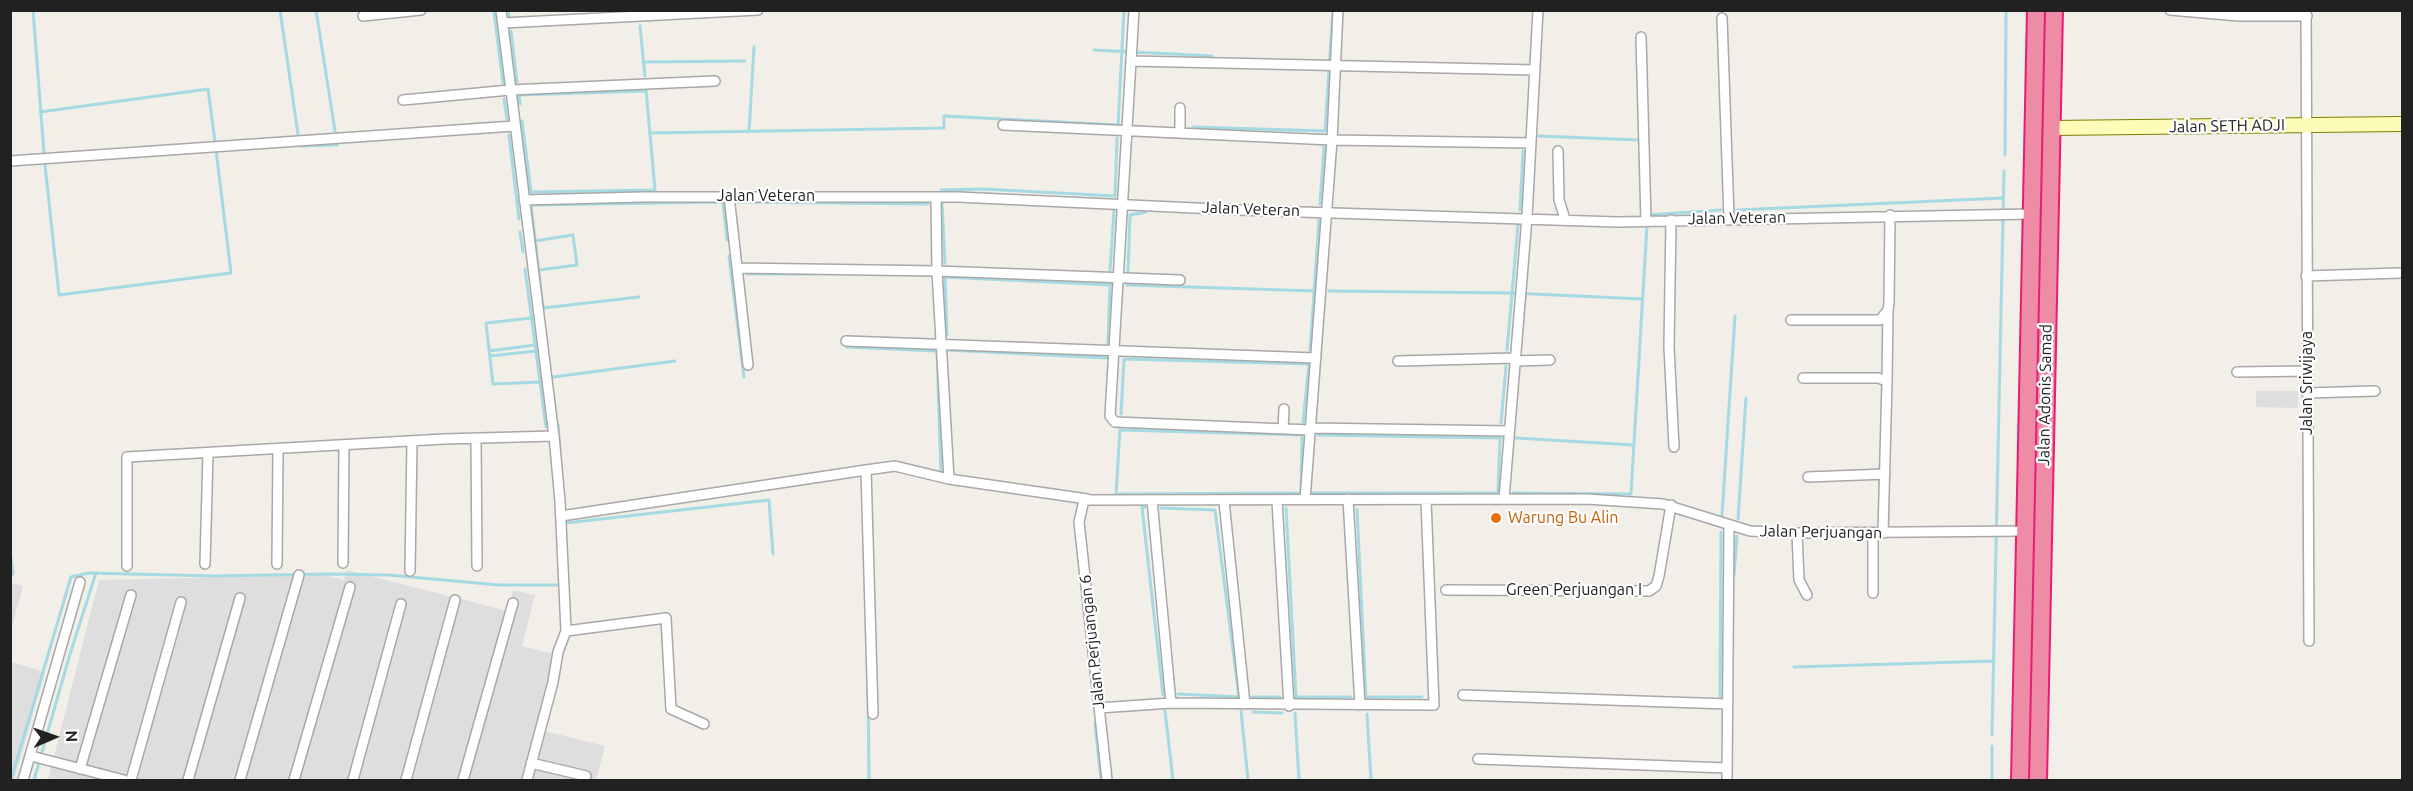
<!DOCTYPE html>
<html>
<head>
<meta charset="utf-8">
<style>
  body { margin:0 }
  #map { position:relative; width:2413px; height:791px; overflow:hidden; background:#f2eee8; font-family:Ubuntu,sans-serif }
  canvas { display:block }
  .frame { position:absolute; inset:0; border:12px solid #212121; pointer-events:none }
  .north { position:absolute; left:24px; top:707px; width:60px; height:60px; -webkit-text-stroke:4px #fff; paint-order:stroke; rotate:88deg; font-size:16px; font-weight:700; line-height:24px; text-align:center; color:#212121 }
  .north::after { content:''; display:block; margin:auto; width:21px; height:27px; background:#212121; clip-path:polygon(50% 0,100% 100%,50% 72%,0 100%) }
</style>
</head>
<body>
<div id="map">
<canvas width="2413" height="791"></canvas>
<div class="frame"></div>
<div class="north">N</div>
</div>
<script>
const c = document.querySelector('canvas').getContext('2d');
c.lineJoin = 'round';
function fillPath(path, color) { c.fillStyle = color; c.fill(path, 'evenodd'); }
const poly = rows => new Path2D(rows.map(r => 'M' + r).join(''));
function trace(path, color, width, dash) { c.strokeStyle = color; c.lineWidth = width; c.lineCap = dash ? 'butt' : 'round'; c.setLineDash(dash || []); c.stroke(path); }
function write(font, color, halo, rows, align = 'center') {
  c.font = font + ' Ubuntu,sans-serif'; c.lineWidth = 4.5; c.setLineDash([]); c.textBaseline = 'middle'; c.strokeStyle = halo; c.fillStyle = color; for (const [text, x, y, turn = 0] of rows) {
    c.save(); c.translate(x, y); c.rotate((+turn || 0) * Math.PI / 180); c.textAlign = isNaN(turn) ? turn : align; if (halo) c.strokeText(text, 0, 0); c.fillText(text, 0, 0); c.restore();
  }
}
fillPath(poly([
  [2256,391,2298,391,2298,408,2256,407],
  [346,570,508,611,513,590,535,595,522,646,557,655,526,780,48,780,99,580,324,575,344,580],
  [11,583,23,586,11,630,10,583],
  [11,662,45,672,14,780,10,780],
  [545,731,605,746,596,780,533,780]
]), '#dfdede');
trace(poly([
  [33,10,44,153],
  [280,10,298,134],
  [316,10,335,131],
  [508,10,510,20],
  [494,12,503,83],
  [640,26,645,76],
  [511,31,517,82],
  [1094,50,1212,56],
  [643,62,745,61],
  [519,95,646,91],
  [519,95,520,104],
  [504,99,507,119],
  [40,112,208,89,215,142],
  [522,121,531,192,655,190,646,90],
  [1118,126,1124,10],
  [1193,127,1325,131],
  [1325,131,1333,10],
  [749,132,754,47],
  [650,133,944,128,944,116,1118,125],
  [509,135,519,219],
  [1539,136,1639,140],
  [300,146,337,145],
  [2005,155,2006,10],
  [45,165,59,295,231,273,216,150],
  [941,190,983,189,1115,196],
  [1115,196,1117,138],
  [723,202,727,240],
  [738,202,928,204],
  [942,203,945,263],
  [1320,204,1324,147],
  [1520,210,1523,151],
  [1737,210,2003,198],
  [1648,215,1721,210],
  [520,232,523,252],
  [535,241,573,235,577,265,539,270],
  [729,256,744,377],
  [525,269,546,427],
  [1110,270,1114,211],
  [1128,271,1130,215,1146,212],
  [747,274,817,274],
  [945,276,947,335],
  [945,277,1111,285],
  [1127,285,1315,291],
  [1329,291,1512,293,1642,299],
  [639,297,543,308,531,205,723,202],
  [532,318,486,323,493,384,540,382],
  [1108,343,1110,284],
  [847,347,937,351],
  [947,350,1108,358],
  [1310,350,1319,220],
  [1507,350,1518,225],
  [489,351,535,345],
  [937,351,941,475],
  [490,356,536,351],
  [1124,359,1309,364],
  [553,377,675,361],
  [1121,414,1124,359],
  [1303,422,1309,364],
  [1501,423,1506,366],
  [558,425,560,450],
  [1120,429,1116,494,1301,493],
  [1120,430,1303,435],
  [1318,435,1501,438],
  [1516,438,1634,445],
  [1301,493,1302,435],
  [1313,493,1498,493],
  [1498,493,1500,438],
  [1513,493,1631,494,1647,225],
  [564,502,566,523,769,500,773,554],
  [1145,507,1142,507,1163,695],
  [1161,508,1215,510,1239,697],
  [1286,508,1296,697],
  [1357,509,1366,698],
  [1722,515,1735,316],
  [1738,519,1746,398],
  [10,551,13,574,10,575],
  [1734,575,1737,536],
  [1794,667,1993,661],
  [868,684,869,780],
  [1178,694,1240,697],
  [1252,697,1280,697],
  [1295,697,1351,697],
  [1365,697,1422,697],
  [1720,697,1721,532],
  [1165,711,1173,780],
  [1241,711,1248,780],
  [1253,712,1282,713],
  [1295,713,1299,780],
  [1367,714,1371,780],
  [1095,724,1101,780],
  [1992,735,2004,171],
  [11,780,71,577,89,573,213,576,328,574,389,575,498,585,559,585],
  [34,780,70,654,96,573],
  [1992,780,1992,746]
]), '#a5dae3', 3);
const street = poly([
  [501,10,554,436],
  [1134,10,1110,416,1115,422,1310,430],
  [2170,10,2239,16,2307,16],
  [2306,10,2309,641],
  [363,16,421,10],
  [1722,18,1729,218],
  [503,23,758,10],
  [1641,37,1646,221],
  [1132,61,1535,70],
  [403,100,510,90,715,81],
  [1180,108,1180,132],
  [1003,125,1332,140,1531,143],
  [1558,151,1559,200,1565,219],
  [10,161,514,126],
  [729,196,748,365],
  [936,197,937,271,949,479],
  [524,200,642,197,958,197,1238,210,1617,222,2031,214],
  [1671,220,1669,347,1674,447],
  [738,268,937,271,1180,280],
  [2306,276,2400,273],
  [1791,320,1880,320,1888,310,1889,303,1890,215],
  [846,341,1316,358],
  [1398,361,1514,358],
  [1514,361,1550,360],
  [2237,372,2307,371],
  [1803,378,1878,378,1887,381,1883,533],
  [1887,381,1888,310],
  [2307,393,2375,391],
  [1310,428,1509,431],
  [1283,429,1284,409],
  [476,439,477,566],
  [1808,477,1885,474],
  [1348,499,1360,705],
  [1504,499,1527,217,1538,10],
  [1152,500,1171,703],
  [1305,500,1332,140,1338,10],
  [1224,501,1245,704],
  [1277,501,1289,706],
  [561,516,866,470],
  [1797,533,1799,580,1807,595],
  [1873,533,1873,593],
  [343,563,344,445],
  [205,564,208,453],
  [277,564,278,449],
  [127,566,127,457,444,439,554,436,560,501,566,631,558,652,553,682,527,780],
  [410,571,412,441],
  [1446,590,1649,591,1656,586,1659,576,1671,505],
  [566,631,666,618,671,709,704,724],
  [1463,695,1728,704],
  [1099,708,1171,703,1434,705,1426,500],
  [873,714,866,470,895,466,949,479,1087,499],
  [31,756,124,780],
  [1478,759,1727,768],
  [531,763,586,776],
  [80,769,131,595],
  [23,780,80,582],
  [131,780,181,602],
  [188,780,240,598],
  [240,780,299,575],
  [294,780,350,587],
  [353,780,401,604],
  [406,780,455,600],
  [463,780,513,603],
  [1107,780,1079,522,1084,500,1587,499,1663,504,1750,531,1797,533,2025,531],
  [1727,780,1729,526]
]);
const secondary = poly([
  [2051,128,2402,124]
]);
const highway = poly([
  [2020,780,2036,10],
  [2038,780,2054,10]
]);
trace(street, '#a8a8a8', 12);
trace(secondary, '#7e8100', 16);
trace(highway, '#e91c75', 20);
trace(street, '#fff', 9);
trace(secondary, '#fefcb9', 14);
trace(highway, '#ee8ba6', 16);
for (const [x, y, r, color] of [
  [1496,518,6,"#e8710a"]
]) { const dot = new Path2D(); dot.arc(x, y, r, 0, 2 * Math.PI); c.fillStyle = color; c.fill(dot); trace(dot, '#fff', 2); }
write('16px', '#212121', '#fff', [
  ["Jalan SETH ADJI",2227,126,-1],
  ["Jalan Veteran",766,196],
  ["Jalan Veteran",1251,209,2],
  ["Jalan Veteran",1737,218,-1],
  ["Jalan Sriwijaya",2307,383,-90],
  ["Jalan Adonis Samad",2045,395,-89],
  ["Jalan Perjuangan",1821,532,1],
  ["Green Perjuangan I",1574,590],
  ["Jalan Perjuangan 6",1092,642,-96]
]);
write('16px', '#c56008', '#fff', [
  ["Warung Bu Alin",1508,518]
], 'left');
</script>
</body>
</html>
